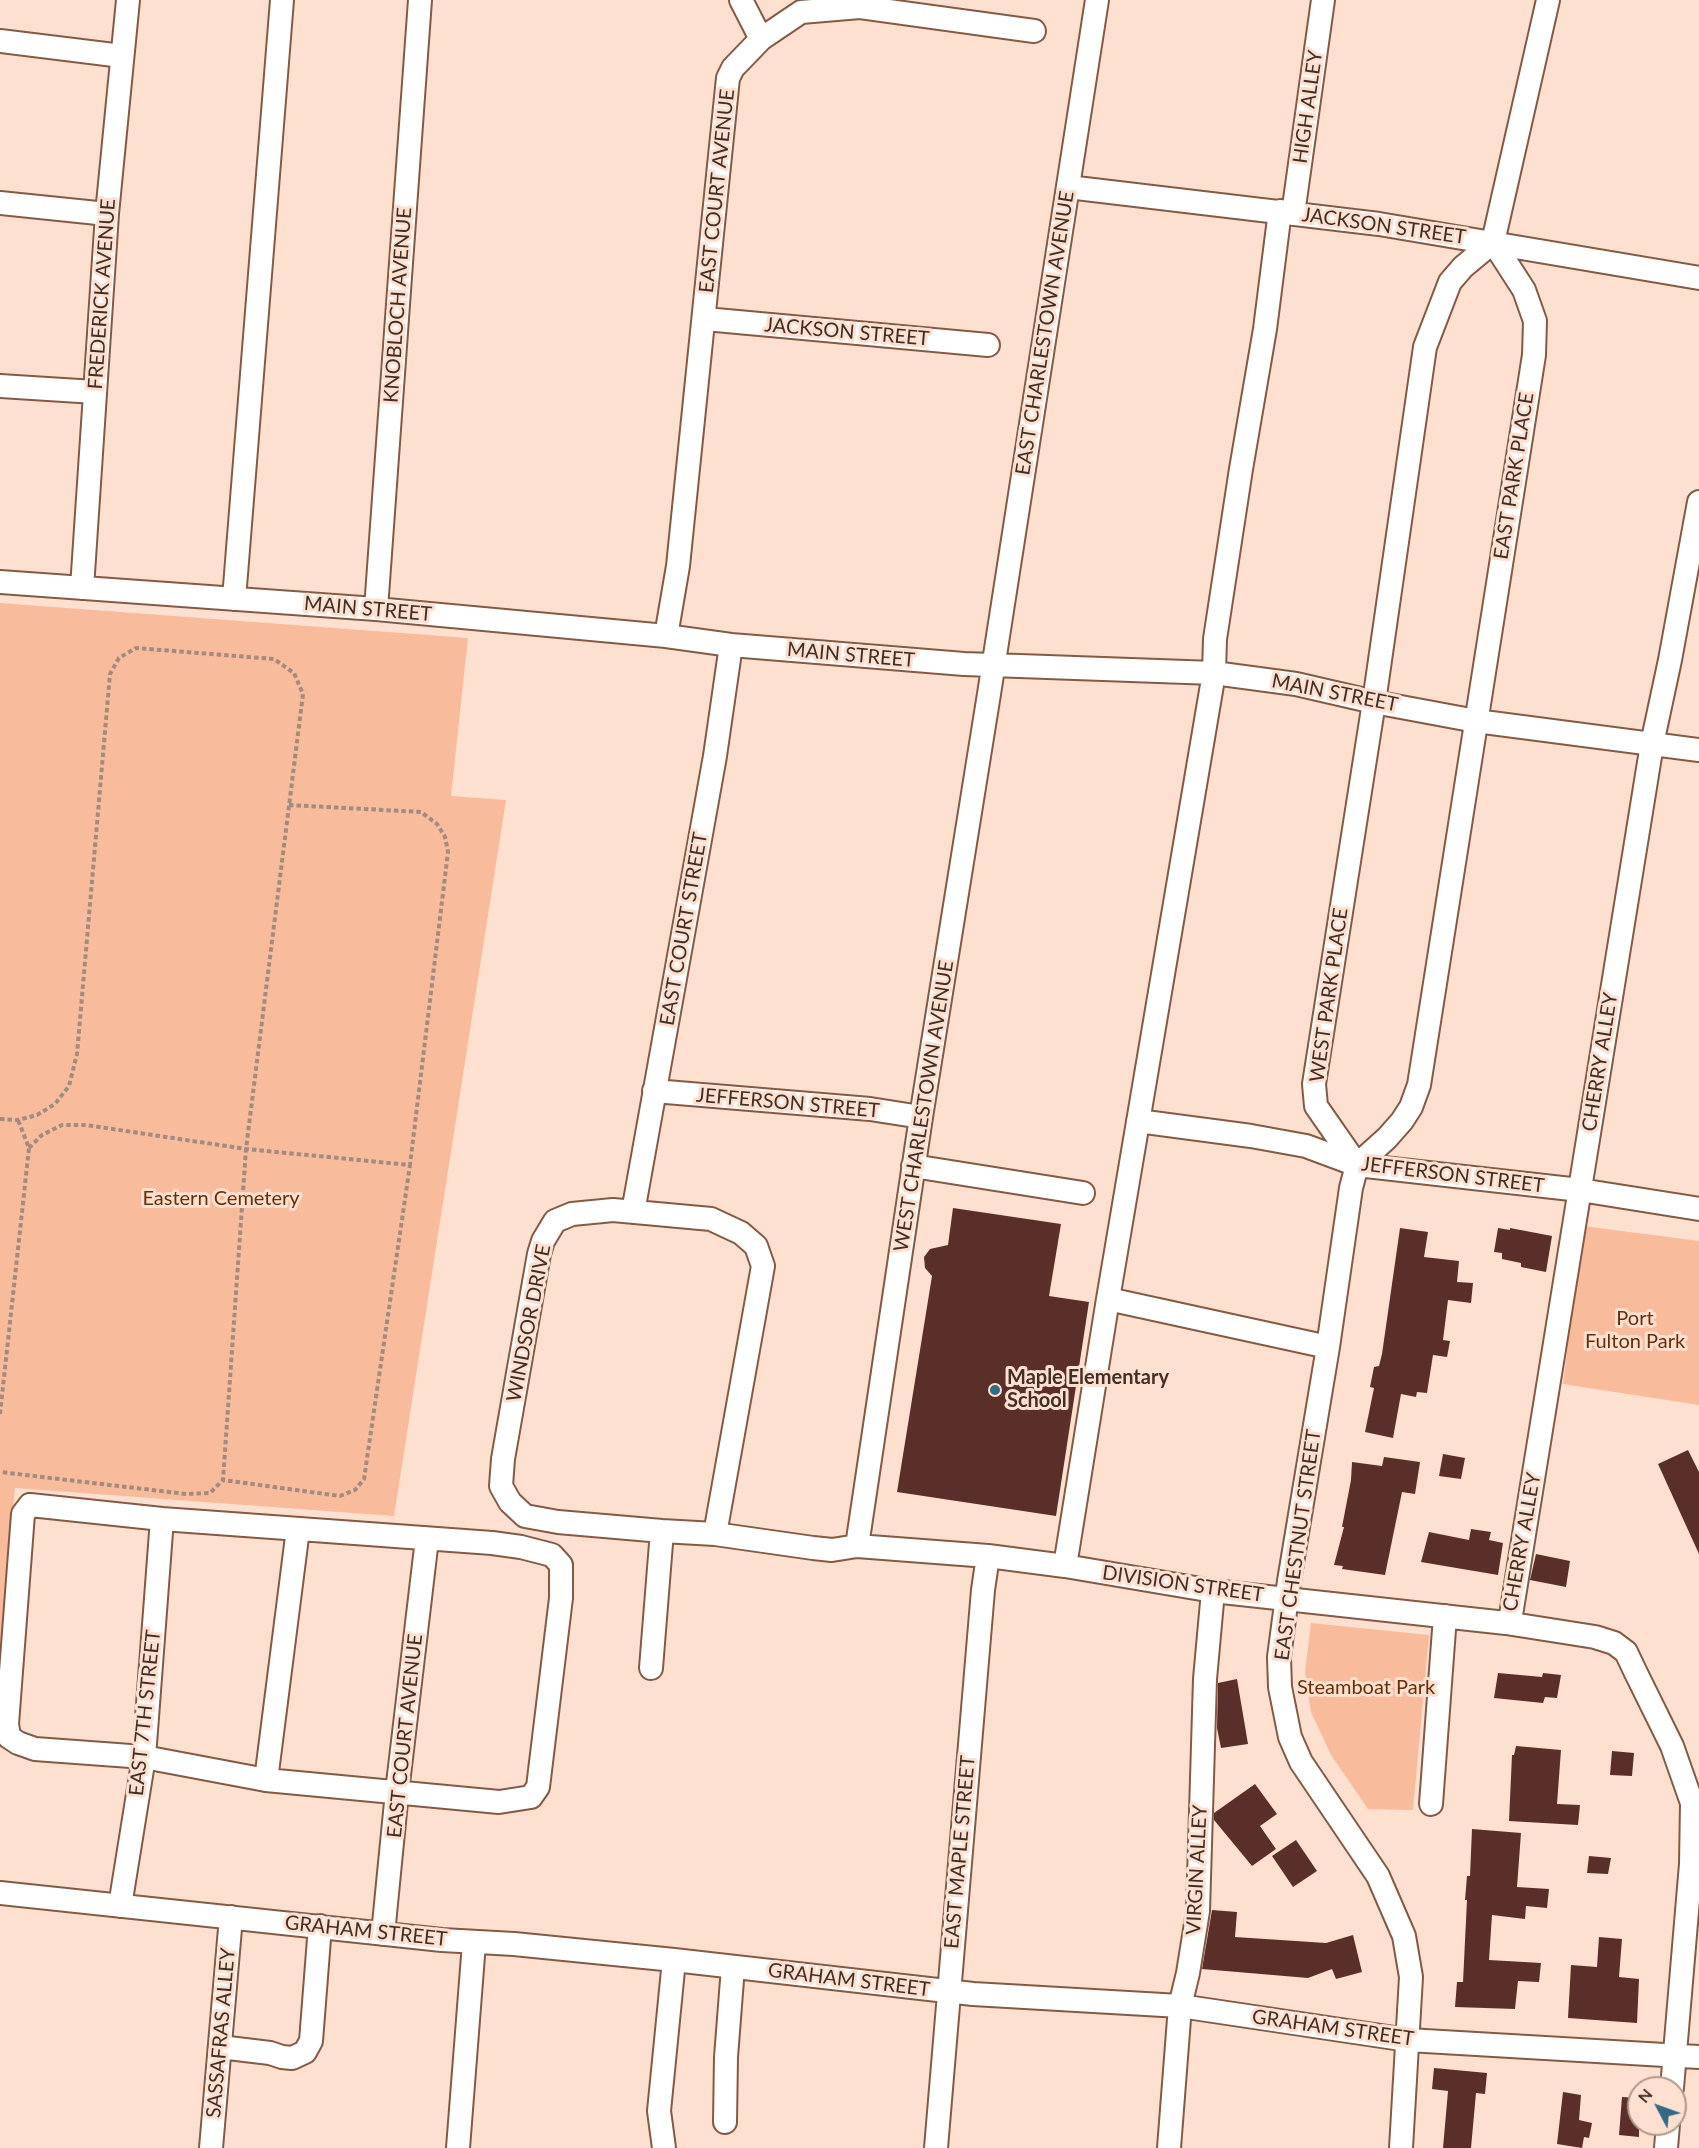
<!DOCTYPE html>
<html>
<head>
<meta charset="utf-8">
<style>
  body { margin:0 }
  #map { position:relative; width:1699px; height:2148px; overflow:hidden; background:#fee0d1; font-family:Lato,sans-serif }
  canvas { display:block }
  .north { position:absolute; left:1627px; top:2076px; width:60px; height:60px; box-sizing:border-box; background:#fee0d1; border:2px solid #b2998c; border-radius:50%; rotate:311deg; font-size:16px; font-weight:700; line-height:24px; text-align:center; color:#412e25 }
  .north::after { content:''; display:block; margin:auto; width:21px; height:27px; background:#306a83; clip-path:polygon(50% 0,100% 100%,50% 72%,0 100%) }
</style>
</head>
<body>
<div id="map">
<canvas width="1699" height="2148"></canvas>
<div class="north">N</div>
</div>
<script>
const c = document.querySelector('canvas').getContext('2d');
c.lineJoin = 'round';
function fillPath(path, color) { c.fillStyle = color; c.fill(path, 'evenodd'); }
const poly = rows => new Path2D(rows.map(r => 'M' + r).join(''));
function trace(path, color, width, dash) { c.strokeStyle = color; c.lineWidth = width; c.lineCap = dash ? 'butt' : 'round'; c.setLineDash(dash || []); c.stroke(path); }
function write(font, color, halo, rows, align = 'center') {
  c.font = font + ' Lato,sans-serif'; c.lineWidth = 6; c.setLineDash([]); c.textBaseline = 'middle'; c.strokeStyle = halo; c.fillStyle = color; for (const [text, x, y, turn = 0] of rows) {
    c.save(); c.translate(x, y); c.rotate((+turn || 0) * Math.PI / 180); c.textAlign = isNaN(turn) ? turn : align; if (halo) c.strokeText(text, 0, 0); c.fillText(text, 0, 0); c.restore();
  }
}
fillPath(poly([
  [0,603,468,638,451,796,506,800,394,1516,15,1488,0,1655],
  [1583,1226,1699,1241,1699,1405,1563,1384],
  [1311,1623,1429,1635,1413,1810,1368,1809,1331,1755,1311,1712,1305,1672]
]), '#f8bb9c');
fillPath(poly([
  [953,1208,1061,1224,1049,1296,1089,1302,1056,1516,897,1492,932,1276,925,1268,924,1257,930,1249,948,1245],
  [1400,1228,1428,1232,1424,1257,1459,1261,1457,1282,1473,1283,1471,1303,1448,1300,1443,1340,1450,1341,1447,1357,1433,1355,1427,1393,1417,1392,1416,1397,1401,1394,1393,1438,1365,1432,1374,1388,1370,1387,1374,1367,1379,1366,1382,1354],
  [1498,1228,1510,1230,1510,1228,1552,1236,1546,1272,1521,1267,1521,1263,1502,1259,1502,1253,1494,1252],
  [1688,1450,1699,1472,1699,1554,1658,1464],
  [1443,1454,1465,1458,1461,1479,1439,1476],
  [1384,1457,1420,1462,1415,1494,1402,1492,1385,1575,1342,1569,1343,1566,1334,1565,1344,1527,1342,1527,1351,1480,1352,1462,1382,1466],
  [1471,1529,1491,1532,1489,1540,1503,1543,1498,1575,1421,1562,1429,1532,1469,1540],
  [1536,1554,1570,1561,1566,1587,1530,1580],
  [1498,1673,1542,1677,1543,1673,1561,1675,1557,1698,1545,1697,1543,1703,1494,1698],
  [1237,1679,1248,1744,1221,1748,1217,1728,1218,1683],
  [1516,1746,1561,1750,1557,1804,1580,1805,1578,1825,1509,1821,1512,1755,1514,1755],
  [1612,1751,1634,1753,1632,1776,1610,1775],
  [1255,1784,1277,1814,1260,1826,1276,1849,1252,1866,1214,1820,1214,1813],
  [1472,1829,1521,1833,1517,1887,1549,1889,1547,1908,1526,1906,1525,1919,1492,1915,1489,1960,1541,1963,1539,1982,1518,1981,1515,2009,1455,2007,1457,1982,1463,1982,1467,1900,1465,1900,1467,1876,1470,1876],
  [1296,1840,1317,1871,1293,1887,1272,1856],
  [1589,1856,1611,1858,1608,1874,1587,1873],
  [1212,1910,1237,1912,1235,1937,1326,1943,1353,1935,1362,1972,1336,1979,1332,1969,1308,1978,1202,1969],
  [1599,1937,1622,1939,1619,1977,1639,1979,1637,2023,1568,2018,1571,1965,1597,1967],
  [1434,2068,1487,2073,1485,2094,1476,2093,1471,2148,1443,2148,1448,2091,1432,2089],
  [1563,2092,1581,2095,1579,2120,1592,2123,1589,2138,1584,2137,1582,2148,1557,2144],
  [1622,2097,1639,2098,1639,2137,1619,2135]
]), '#5a2f29');
const minor = poly([
  [741,0,761,39],
  [0,41,122,56],
  [1068,187,1379,224,1699,278],
  [0,203,107,214],
  [1293,214,1323,0],
  [705,319,988,345],
  [0,386,95,392],
  [0,582,376,609,666,636,731,645,964,664,1214,673,1296,684,1374,702,1476,721,1699,750],
  [82,588,107,214,128,0],
  [234,599,282,0],
  [376,609,420,0],
  [666,636,678,566,728,78,733,68,761,39,801,12,860,7,1034,31],
  [654,1091,870,1109,921,1117],
  [1138,1121,1251,1136,1306,1146,1357,1165,1580,1190,1699,1209],
  [1357,1165,1316,1106,1314,1084,1374,702,1425,347,1450,282,1463,267,1493,242,1548,0],
  [1357,1165,1351,1188,1328,1347,1289,1581,1279,1657,1280,1687,1290,1737,1301,1762,1378,1876,1404,1936,1411,1977,1401,2148],
  [1357,1165,1387,1138,1402,1121,1411,1107,1419,1085,1534,355,1535,321,1524,290,1493,242],
  [913,1166,1083,1193],
  [633,1212,715,756,731,645],
  [1108,1299,1328,1347],
  [30,1505,162,1519,492,1543,521,1547,552,1555,561,1565,561,1598,538,1787,531,1797,499,1802,266,1780,144,1757,35,1749,18,1743,9,1737,7,1724,23,1514,30,1505],
  [715,1534,763,1266,756,1246,741,1233,711,1219,613,1210,572,1214,555,1221,543,1241,539,1254,503,1459,501,1486,510,1502,525,1516,558,1522,662,1531,715,1534,813,1548,832,1550,857,1546,988,1556,1065,1566,1213,1591,1506,1623,1595,1637,1614,1643,1626,1652,1635,1671,1672,1746,1692,1803,1691,1864,1672,2088],
  [857,1546,921,1117,989,694,1097,0],
  [1065,1566,1108,1299,1214,673,1215,639,1241,469,1265,329,1280,211],
  [1506,1623,1511,1615,1652,744,1670,660,1699,502],
  [651,1668,662,1531],
  [266,1780,298,1529],
  [1431,1804,1445,1616],
  [0,1893,442,1940,514,1944,674,1960,973,1994,1180,2006,1408,2040,1699,2057],
  [120,1906,144,1757,162,1519],
  [383,1934,397,1792,427,1539],
  [220,2047,270,2053,282,2057,292,2058,305,2052,311,2041,320,1926],
  [725,2122,726,2057,733,1967],
  [211,2148,231,1917],
  [458,2148,474,1943],
  [664,2148,659,2111,674,1960],
  [936,2148,983,1590,988,1556],
  [1169,2148,1180,2006,1188,1973,1198,1911,1205,1679,1213,1591],
  [1666,2148,1668,2124]
]);
trace(minor, '#845a44', 26);
trace(poly([
  [289,805,421,812,437,824,445,837,448,852,410,1165],
  [0,1119,18,1120,37,1115,55,1104,69,1086,77,1054,110,674,119,658,136,648,274,659,294,673,303,694,246,1149,223,1480,210,1493,186,1494,0,1472],
  [29,1148,42,1135,62,1125,86,1125,246,1149,410,1165,364,1479,355,1490,340,1496,223,1480],
  [0,1414,29,1148,18,1120]
]), '#a48b7f', 4, [4.5, 3]);
trace(minor, '#fff', 22);
for (const [x, y, r, color] of [
  [995,1390,6,"#306a83"]
]) { const dot = new Path2D(); dot.arc(x, y, r, 0, 2 * Math.PI); c.fillStyle = color; c.fill(dot); trace(dot, '#fee0d1', 2); }
write('20px', '#412e25', '#fee0d1', [
  ["HIGH ALLEY",1308,107,-82],
  ["EAST COURT AVENUE",717,191,-84],
  ["JACKSON STREET",1384,226,8],
  ["FREDERICK AVENUE",102,294,-86],
  ["KNOBLOCH AVENUE",398,305,-86],
  ["JACKSON STREET",847,332,5],
  ["EAST CHARLESTOWN AVENUE",1045,333,-81],
  ["EAST PARK PLACE",1514,476,-81],
  ["MAIN STREET",368,609,5],
  ["MAIN STREET",851,655,5],
  ["MAIN STREET",1335,693,11],
  ["EAST COURT STREET",684,929,-80],
  ["WEST PARK PLACE",1329,995,-82],
  ["CHERRY ALLEY",1600,1062,-81],
  ["JEFFERSON STREET",788,1103,5],
  ["WEST CHARLESTOWN AVENUE",924,1106,-81],
  ["JEFFERSON STREET",1453,1175,7],
  ["WINDSOR DRIVE",529,1323,-79],
  ["CHERRY ALLEY",1522,1542,-80],
  ["EAST CHESTNUT STREET",1298,1545,-82],
  ["DIVISION STREET",1183,1584,8],
  ["EAST 7TH STREET",145,1713,-84],
  ["EAST COURT AVENUE",405,1736,-84],
  ["EAST MAPLE STREET",960,1852,-85],
  ["VIRGIN ALLEY",1197,1870,-87],
  ["GRAHAM STREET",366,1931,6],
  ["GRAHAM STREET",849,1980,7],
  ["GRAHAM STREET",1333,2028,8],
  ["SASSAFRAS ALLEY",221,2033,-85]
]);
write('20px', '#6a2e04', '#fee0d1', [
  ["Eastern Cemetery",221,1199],
  ["Port",1635,1319],
  ["Fulton Park",1635,1342],
  ["Steamboat Park",1366,1688]
]);
write('bold 20px', '#412e25', '#fee0d1', [
  ["Maple Elementary",1007,1378],
  ["School",1007,1401]
], 'left');
</script>
</body>
</html>
